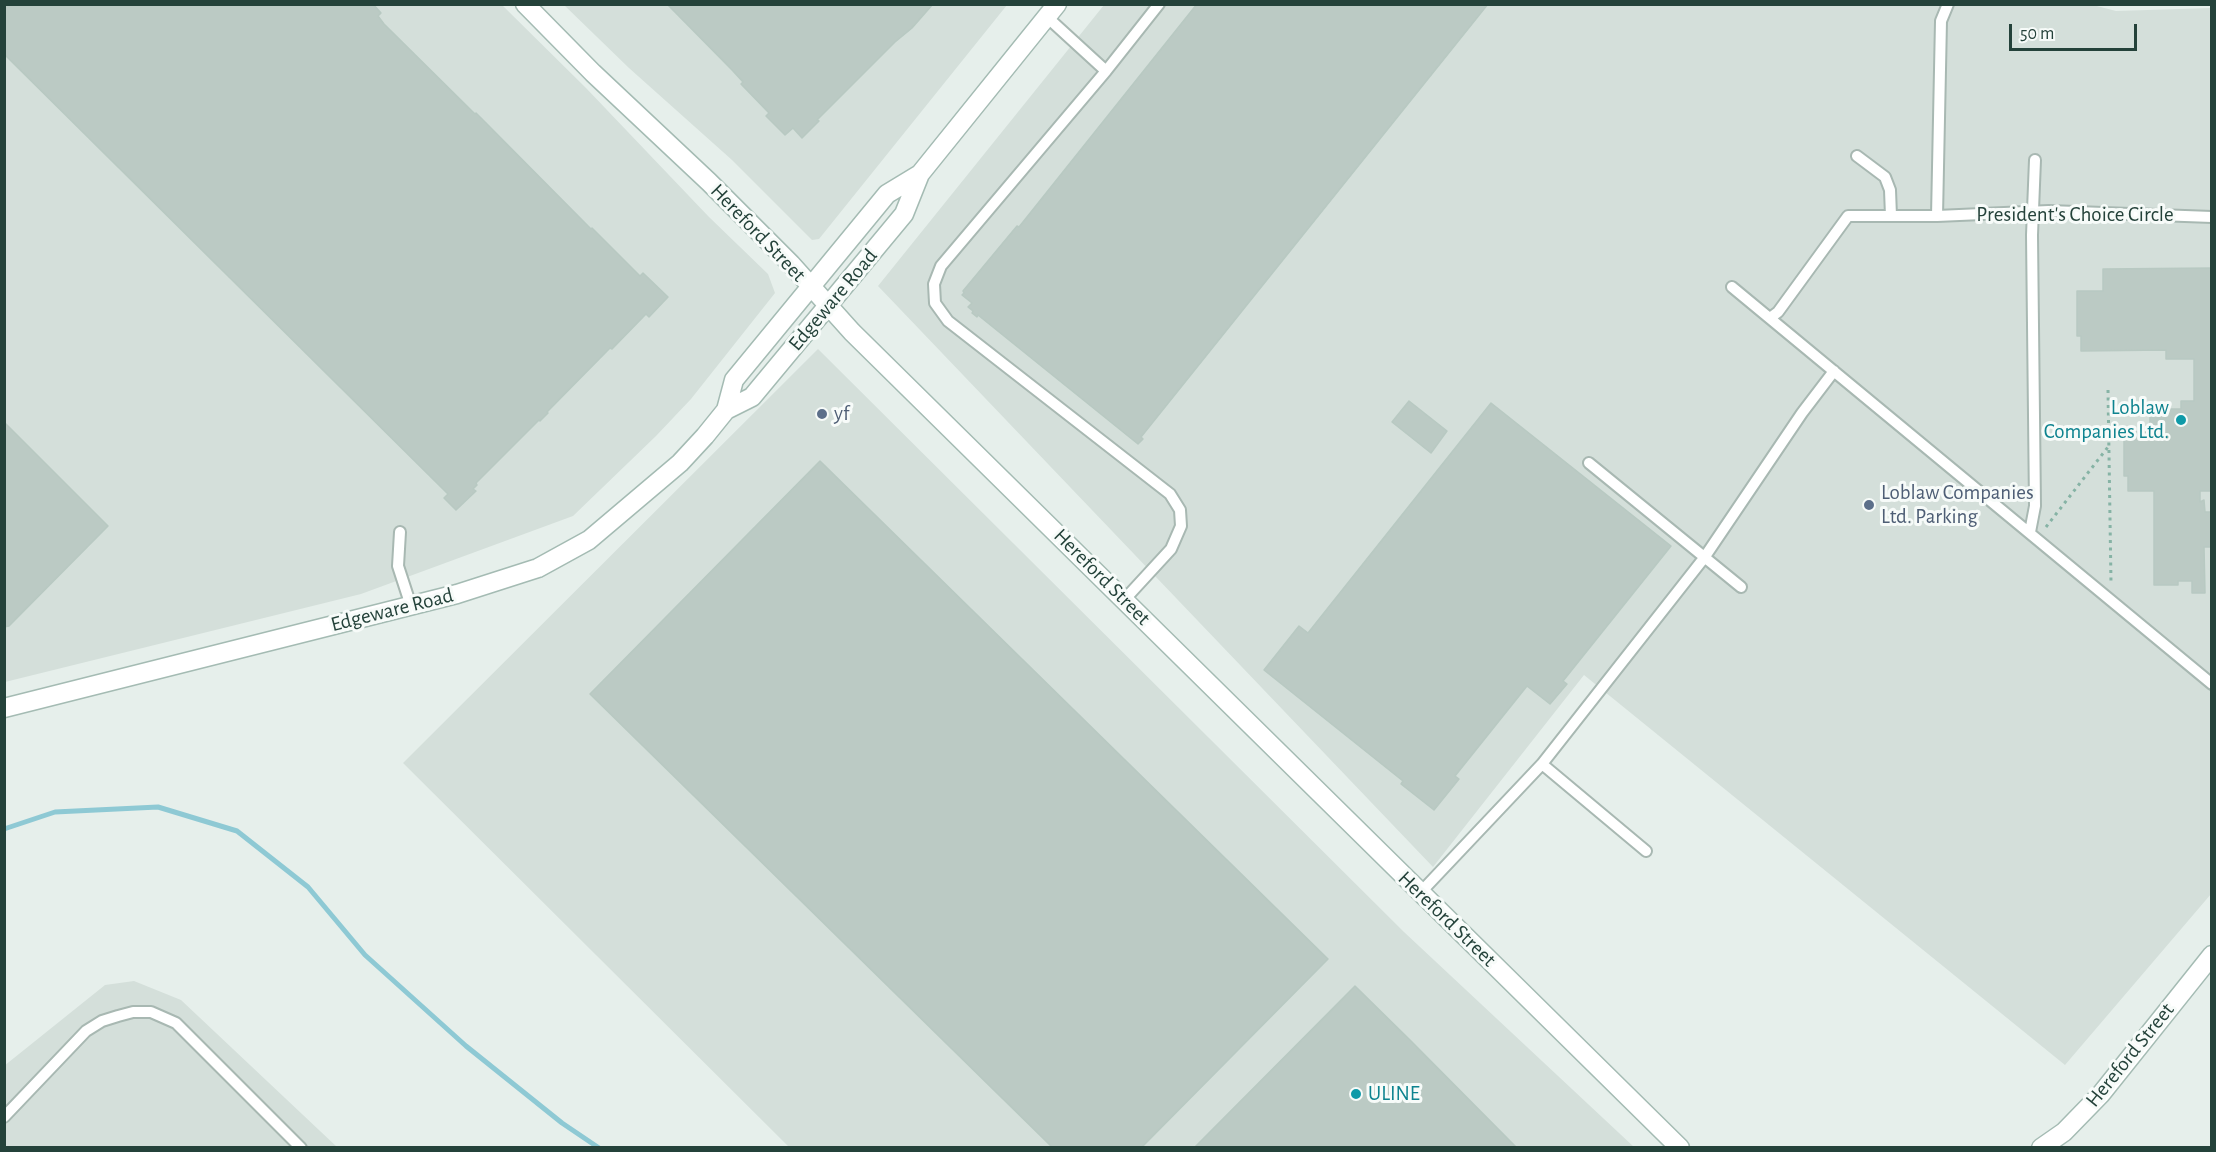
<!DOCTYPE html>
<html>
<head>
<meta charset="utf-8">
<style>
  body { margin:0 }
  #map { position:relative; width:2216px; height:1152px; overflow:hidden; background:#e6efeb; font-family:"Alegreya Sans",sans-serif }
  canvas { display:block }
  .frame { position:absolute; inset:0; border:6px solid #24423a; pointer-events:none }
  .scale { position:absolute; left:2009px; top:24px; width:128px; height:27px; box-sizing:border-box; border:3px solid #24423a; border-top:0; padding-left:8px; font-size:18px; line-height:21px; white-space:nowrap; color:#24423a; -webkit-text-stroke:4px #f7fbf9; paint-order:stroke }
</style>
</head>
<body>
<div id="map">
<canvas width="2216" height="1152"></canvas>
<div class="frame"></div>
<div class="scale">50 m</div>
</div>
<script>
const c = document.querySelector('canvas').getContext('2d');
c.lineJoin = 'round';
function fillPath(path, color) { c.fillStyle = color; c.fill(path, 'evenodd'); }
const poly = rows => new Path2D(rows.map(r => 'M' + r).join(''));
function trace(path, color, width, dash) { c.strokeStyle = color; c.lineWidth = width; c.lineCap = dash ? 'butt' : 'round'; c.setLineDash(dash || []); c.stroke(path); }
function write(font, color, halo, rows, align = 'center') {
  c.font = font + ' "Alegreya Sans",sans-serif'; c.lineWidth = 6; c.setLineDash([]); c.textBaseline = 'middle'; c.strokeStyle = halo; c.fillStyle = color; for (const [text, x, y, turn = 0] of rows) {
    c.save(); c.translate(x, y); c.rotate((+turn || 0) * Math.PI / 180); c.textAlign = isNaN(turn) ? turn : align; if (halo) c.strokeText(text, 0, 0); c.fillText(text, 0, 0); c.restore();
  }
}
fillPath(poly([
  [2089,4,2116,11,2211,8,2211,894,2065,1065,1584,675,1433,867,878,286,1104,5],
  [4,5,502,5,586,88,709,217,768,274,775,293,691,399,656,436,573,516,361,594,5,682],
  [564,5,1007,5,819,239,812,240,732,160,629,68],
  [818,349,1404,932,1634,1147,789,1147,403,763],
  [134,981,181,1000,337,1147,5,1147,4,1066,105,985]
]), '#d4dfda');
trace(poly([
  [4,829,55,812,158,807,237,831,308,887,365,955,466,1046,562,1123,599,1148]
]), '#8ec9d4', 5);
const building = poly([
  [4,4,373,4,381,13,378,16,384,24,475,114,476,113,487,124,591,229,592,228,640,276,643,273,668,297,649,317,646,314,612,349,610,348,547,412,548,413,540,421,539,420,476,483,477,485,473,489,476,491,456,510,444,498,448,494,4,54,4,4],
  [667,4,933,4,912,28,895,42,817,120,819,121,802,138,793,128,785,135,766,116,769,113,741,84,743,82,733,71,667,4],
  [1197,4,1488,4,1141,437,1143,439,1138,444,978,315,977,317,972,313,973,311,968,307,972,303,962,295,964,293,963,291,1017,226,1019,227,1197,4],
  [2212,268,2212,491,2200,491,2200,502,2204,500,2205,512,2212,512,2212,547,2204,547,2205,593,2192,593,2192,581,2178,581,2178,585,2154,585,2154,491,2128,491,2128,476,2124,476,2124,432,2150,432,2150,409,2181,409,2181,401,2194,401,2194,359,2166,359,2166,350,2081,351,2081,336,2077,336,2077,291,2103,291,2103,269,2212,268],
  [1409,401,1447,431,1431,453,1392,422,1409,401],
  [1491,403,1671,546,1563,681,1567,684,1550,704,1527,686,1455,776,1459,779,1434,810,1401,784,1403,781,1264,670,1299,626,1308,633,1491,403],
  [4,422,108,526,9,626,4,627,4,422],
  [820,461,1328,959,1141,1148,1053,1148,590,694,820,461],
  [1355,986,1410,1040,1517,1148,1194,1148,1355,986]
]);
fillPath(building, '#bbcac4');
trace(building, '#b8c9c2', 1.5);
const lane = poly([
  [1948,4,1941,21,1937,216,2049,211,2212,217],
  [1047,17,1106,71],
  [1857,156,1885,177,1890,190,1891,216],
  [1732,287,2212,684],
  [1770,318,1778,312,1848,216,1937,216],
  [1589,463,1741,587],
  [400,532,398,566,411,606],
  [2030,532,2035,506,2032,235,2035,160],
  [1125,599,1171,549,1181,526,1180,510,1170,494,948,321,935,303,934,284,941,266,1106,71,1159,4],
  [1542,764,1646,851],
  [1420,893,1542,764,1704,558,1802,413,1834,371],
  [4,1117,86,1031,102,1021,118,1016,133,1012,151,1012,176,1023,301,1148]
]);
const secondary = poly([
  [525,4,593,73,709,182,791,264,852,332,1680,1148],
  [726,410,752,397,904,214,920,174,1057,4],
  [4,708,457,594,538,568,589,540,680,463,705,436,726,410,734,380,887,194,920,174],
  [2041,1148,2064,1132,2101,1094,2212,955]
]);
trace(lane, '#a8b8b2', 14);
trace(secondary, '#a4bbb3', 21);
trace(poly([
  [2108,390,2111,583],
  [2046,527,2108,447]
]), '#86b3a5', 3, [3, 4.5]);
trace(lane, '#fff', 10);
trace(secondary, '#fff', 18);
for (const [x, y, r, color] of [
  [822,414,6,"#5c6f8a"],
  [2181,420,6,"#0f9aa8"],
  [1869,505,6,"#5c6f8a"],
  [1356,1094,6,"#0f9aa8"]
]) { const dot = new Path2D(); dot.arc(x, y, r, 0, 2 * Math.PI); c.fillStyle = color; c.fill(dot); trace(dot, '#f7fbf9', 2); }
write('21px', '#24423a', '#f7fbf9', [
  ["President's Choice Circle",2075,215],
  ["Hereford Street",758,233,46],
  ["Edgeware Road",833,300,-50],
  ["Hereford Street",1102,577,45],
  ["Edgeware Road",392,610,-14],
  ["Hereford Street",1447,919,44],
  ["Hereford Street",2130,1055,-51]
]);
write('21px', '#0d838f', '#f7fbf9', [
  ["Loblaw",2169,408],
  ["Companies Ltd.",2169,432],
  ["ULINE",1368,1094,"left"]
], 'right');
write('21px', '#4e5e75', '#f7fbf9', [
  ["yf",834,414],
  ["Loblaw Companies",1881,493],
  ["Ltd. Parking",1881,517]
], 'left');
</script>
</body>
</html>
